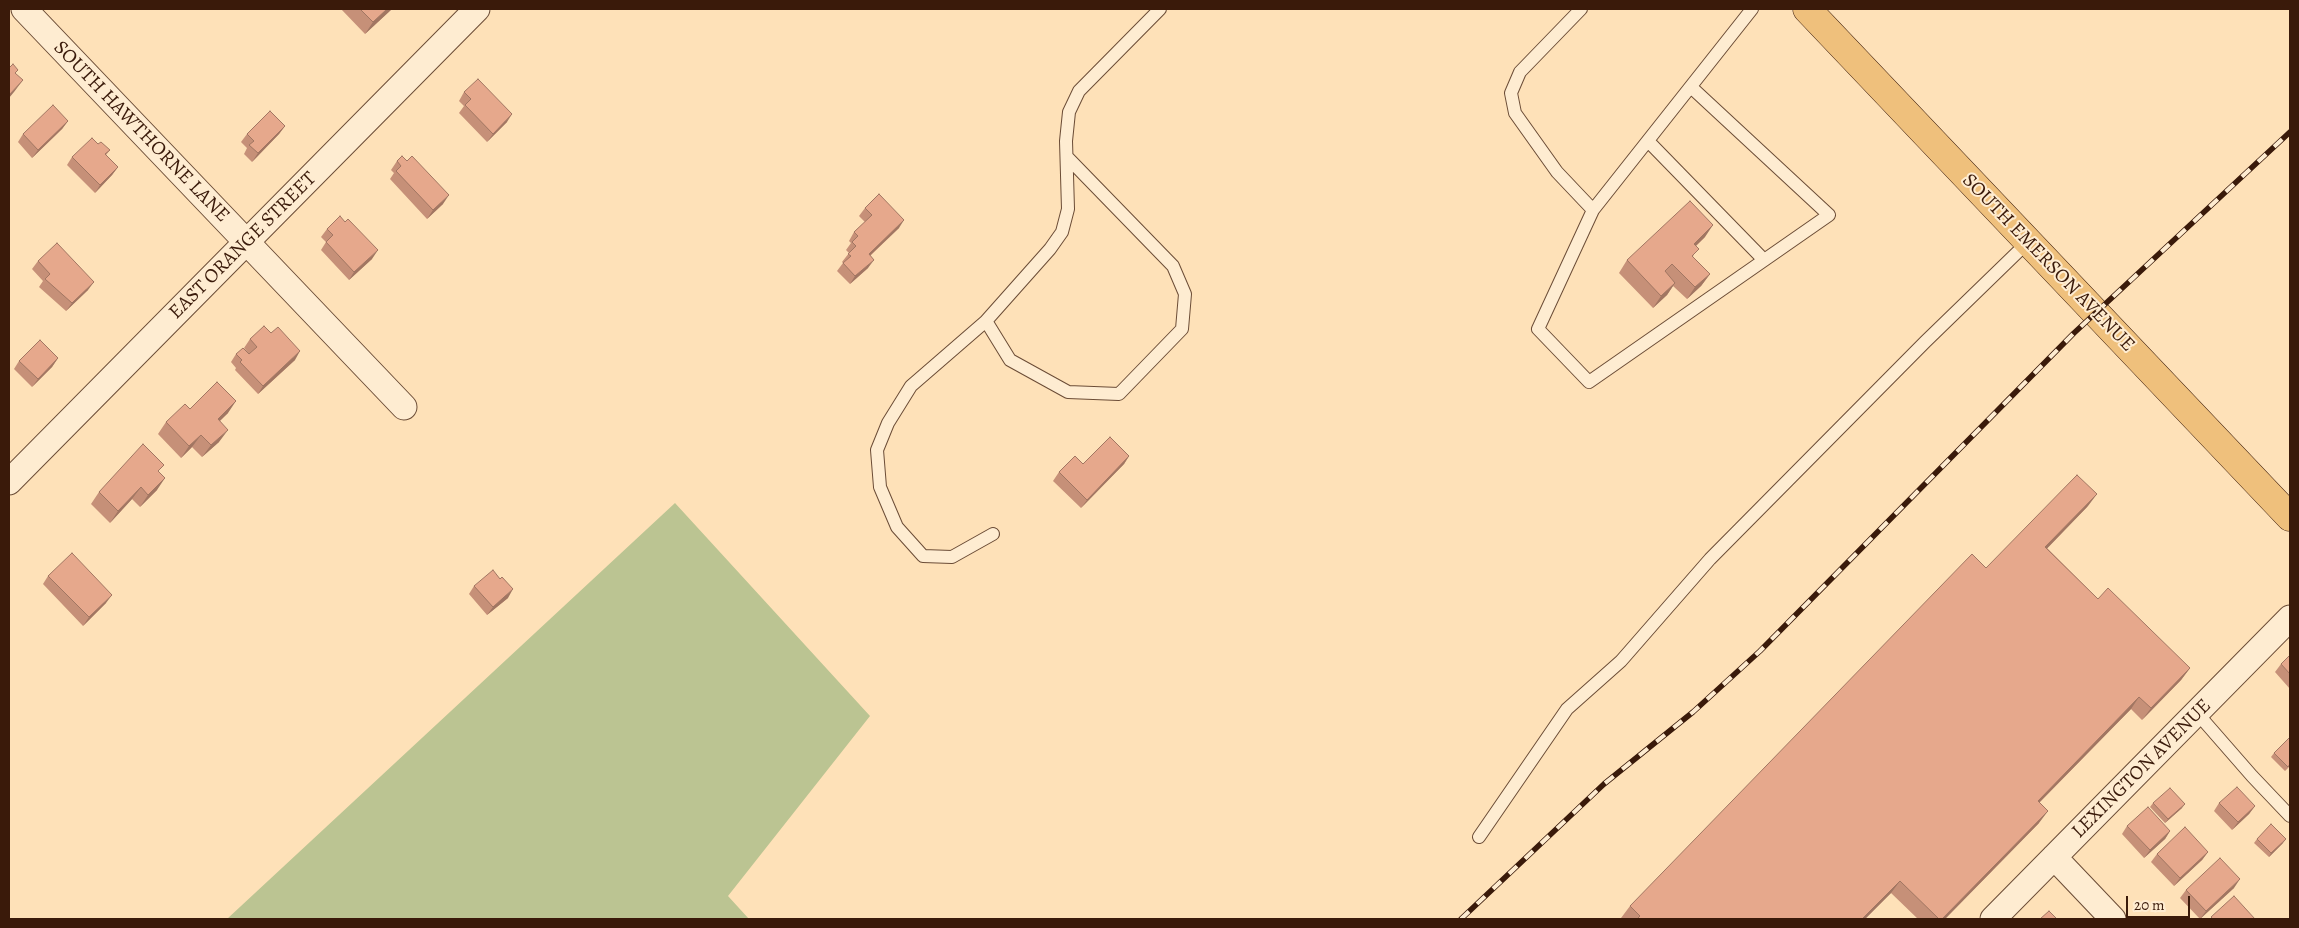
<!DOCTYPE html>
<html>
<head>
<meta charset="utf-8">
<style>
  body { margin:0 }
  #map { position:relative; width:2299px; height:928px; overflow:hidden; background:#fee1b8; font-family:Alegreya,serif }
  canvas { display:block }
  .frame { position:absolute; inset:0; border:10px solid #3a1a0a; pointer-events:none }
  .scale { position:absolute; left:2126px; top:896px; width:64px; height:22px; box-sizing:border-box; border:2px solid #3a1a0a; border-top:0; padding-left:6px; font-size:15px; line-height:18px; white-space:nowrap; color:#3a1a0a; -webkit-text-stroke:4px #feecd1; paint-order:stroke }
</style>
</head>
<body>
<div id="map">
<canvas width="2299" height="928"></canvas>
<div class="frame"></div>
<div class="scale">20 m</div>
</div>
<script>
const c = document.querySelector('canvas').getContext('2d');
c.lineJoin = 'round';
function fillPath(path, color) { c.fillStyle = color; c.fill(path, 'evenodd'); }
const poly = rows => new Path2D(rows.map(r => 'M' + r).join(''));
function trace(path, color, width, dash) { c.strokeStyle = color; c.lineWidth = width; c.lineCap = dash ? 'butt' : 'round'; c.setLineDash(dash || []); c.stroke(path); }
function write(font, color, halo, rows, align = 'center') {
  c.font = font + ' Alegreya,serif'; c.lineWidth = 4; c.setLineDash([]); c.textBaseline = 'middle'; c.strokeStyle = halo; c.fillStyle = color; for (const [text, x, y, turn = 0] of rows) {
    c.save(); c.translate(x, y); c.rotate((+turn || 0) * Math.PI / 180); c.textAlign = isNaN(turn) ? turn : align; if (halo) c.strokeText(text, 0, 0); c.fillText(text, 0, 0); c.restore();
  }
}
fillPath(poly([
  [675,503,870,716,728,896,749,919,227,919]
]), '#bbc492');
const lane = poly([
  [1581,9,1520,72,1511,93,1515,113,1557,172,1593,210,1538,329,1589,382,1829,215,1691,87],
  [1648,141,1764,260],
  [1067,157,1173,266,1185,294,1182,329,1119,394,1068,392,1010,360,986,321,1050,249,1062,232,1068,209,1066,141,1069,112,1079,91,1160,9],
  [1593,210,1752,9],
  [986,321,911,386,888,423,877,450,880,487,897,527,923,556,952,557,993,534],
  [2197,713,2252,776,2290,816],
  [1479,837,1567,709,1621,661,1710,559,1925,342,2028,242]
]);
const street = poly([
  [24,9,404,407],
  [9,482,477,9],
  [2054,857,2113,919],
  [1993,919,2290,618]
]);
const primary = poly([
  [1807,9,2290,517]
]);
trace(lane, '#6b4c36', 14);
trace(street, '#6b4c36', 27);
trace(primary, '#3a1a0a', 29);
trace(lane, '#feecd1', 12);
trace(street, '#feecd1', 25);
trace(primary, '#efc07c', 28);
const rail = poly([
  [1461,919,1604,784,1693,712,1760,651,2074,333,2290,132]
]);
trace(rail, '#3a1a0a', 5.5);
trace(rail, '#feecd1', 4, [11]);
fillPath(poly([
  [341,9,392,9,365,34],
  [464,92,507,122,487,142,459,113,464,106,459,101],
  [68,121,62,129,32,158,18,142,23,134],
  [285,126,279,134,252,162,244,154,247,148,241,142,247,134],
  [98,144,110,150,106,155,118,167,112,175,95,193,67,165,72,157],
  [397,161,407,161,443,204,427,219,390,179,394,173,391,170],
  [865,208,899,228,870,256,868,268,850,284,837,271,843,263,842,262,849,253,846,250,851,243,849,241,854,232,865,222,859,216],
  [327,229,372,259,349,280,321,250,326,242,321,237],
  [1705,237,1696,246,1693,257,1710,274,1701,286,1687,299,1673,286,1667,295,1653,308,1619,273,1627,260],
  [38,261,88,290,66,311,39,287,43,281,32,269],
  [271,333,295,360,258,394,235,370,236,368,231,362,236,354,249,354,244,348,250,339],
  [58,358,52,367,32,387,14,369,19,361],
  [190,409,228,413,220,421,219,442,202,457,192,447,181,458,158,434,166,422],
  [1129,456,1124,464,1081,508,1053,481,1059,472],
  [159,472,157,490,140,507,132,499,110,523,91,504,99,492],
  [2088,506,2047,548,2098,599,2190,668,2181,680,2142,720,2131,709,2039,803,2039,823,1945,919,1918,919,1891,893,1865,919,1622,919,1621,918,1630,906,1986,568],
  [48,576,106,603,83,626,43,584],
  [500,579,508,598,487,615,469,594,474,586],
  [2290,655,2290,689,2275,672,2281,664],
  [2290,737,2290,766,2285,771,2271,757,2274,753],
  [2153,803,2182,808,2165,823,2150,807],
  [2219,803,2255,806,2249,814,2232,830,2214,811],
  [2127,826,2170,831,2165,839,2144,858,2122,834],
  [2257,839,2283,843,2269,857,2254,843],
  [2208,852,2202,860,2174,886,2151,862,2157,854],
  [2234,888,2200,919,2180,898,2186,890]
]), '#c69078');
fillPath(poly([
  [387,9,392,9,365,34,373,22],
  [23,80,14,92,9,98,9,95],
  [512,114,507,122,487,142,493,134],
  [68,121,62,129,32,158,38,150],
  [285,126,279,134,252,162,258,153],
  [118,167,112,175,95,193,100,185],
  [449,195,443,204,427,219,433,210],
  [904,220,899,228,863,262,869,254],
  [1713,225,1705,237,1685,256,1694,244],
  [378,250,372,259,349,280,354,272],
  [874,260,868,268,850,284,855,276],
  [1710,274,1701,286,1687,299,1695,287],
  [94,282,88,290,66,311,72,303],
  [1675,283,1667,295,1653,308,1661,296],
  [300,351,295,360,258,394,263,386],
  [58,358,52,367,32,387,38,379],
  [236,401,228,413,209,431,218,419],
  [228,430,219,442,202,457,211,445],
  [201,435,192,447,181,458,189,446],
  [1129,456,1124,464,1081,508,1087,500],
  [165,478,157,490,140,507,148,495],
  [141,487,132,499,110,523,118,511],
  [2097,494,2088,506,2037,559,2045,547],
  [513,589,508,598,487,615,493,607],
  [112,595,106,603,83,626,89,617],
  [2190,668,2181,680,2142,720,2151,708],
  [2139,697,2131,709,2029,813,2038,801],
  [2185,804,2182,808,2165,823,2168,819],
  [2255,806,2249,814,2232,830,2238,822],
  [2048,811,2039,823,1945,919,1942,919],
  [2170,831,2165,839,2144,858,2150,850],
  [2286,839,2283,843,2269,857,2271,853],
  [2208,852,2202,860,2174,886,2180,878],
  [2240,879,2234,888,2200,919,2206,911],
  [1900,881,1891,893,1865,919,1862,919]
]), '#a17662');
const building = poly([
  [360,9,387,9,373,22,360,9],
  [13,64,18,70,15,73,23,80,9,95,9,65,10,67,13,64],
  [478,79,512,114,493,134,465,105,471,99,464,92,478,79],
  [53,105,68,121,38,150,23,134,53,105],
  [270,111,285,126,258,153,249,145,254,141,247,134,270,111],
  [92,138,98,144,101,142,110,150,105,154,118,167,100,185,72,157,92,138],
  [402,156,407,161,412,156,449,195,433,210,396,171,401,166,397,161,402,156],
  [879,194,904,220,869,254,874,260,855,276,843,263,851,256,848,254,856,246,852,242,858,236,854,232,872,215,865,208,879,194],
  [1690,201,1713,225,1694,244,1699,249,1692,256,1710,274,1695,287,1672,264,1665,271,1675,283,1661,296,1627,260,1690,201],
  [340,216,345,222,348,219,378,250,354,272,326,242,333,235,327,229,340,216],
  [57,243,94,282,72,303,45,279,50,274,38,261,57,243],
  [264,326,271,333,278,327,300,351,263,386,240,362,242,360,236,354,243,348,249,354,257,347,250,339,264,326],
  [40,340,58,358,38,379,19,361,40,340],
  [217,382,236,401,218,419,228,430,211,445,201,435,189,446,166,422,185,404,190,409,217,382],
  [1110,437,1129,456,1087,500,1059,472,1075,456,1083,464,1110,437],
  [143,444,164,465,158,471,165,478,148,495,141,487,118,511,99,492,143,444],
  [2077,475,2097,494,2045,547,2098,599,2108,588,2190,668,2151,708,2139,697,2038,801,2048,811,1942,919,1939,919,1900,881,1862,919,1637,919,1640,916,1630,906,1972,554,1986,568,2077,475],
  [72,553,112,595,89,617,48,576,72,553],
  [493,570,500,579,502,577,513,589,493,607,474,586,493,570],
  [2290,655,2290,674,2281,664,2290,655],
  [2290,737,2290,764,2288,767,2274,753,2290,737],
  [2237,787,2255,806,2238,822,2219,803,2237,787],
  [2170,788,2185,804,2168,819,2153,803,2170,788],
  [2148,807,2170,831,2150,850,2127,826,2148,807],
  [2271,824,2286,839,2271,853,2257,839,2271,824],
  [2185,827,2208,852,2180,878,2157,854,2185,827],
  [2220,858,2240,879,2206,911,2186,890,2220,858],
  [2234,896,2255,919,2213,919,2211,917,2234,896],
  [2049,911,2057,919,2040,919,2049,911]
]);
fillPath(building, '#e6a88c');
trace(building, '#a17662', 1);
write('20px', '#3a1a0a', '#feecd1', [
  ["SOUTH HAWTHORNE LANE",141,132,46],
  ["EAST ORANGE STREET",243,246,-45],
  ["SOUTH EMERSON AVENUE",2048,263,46],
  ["LEXINGTON AVENUE",2142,769,-45]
]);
</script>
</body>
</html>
